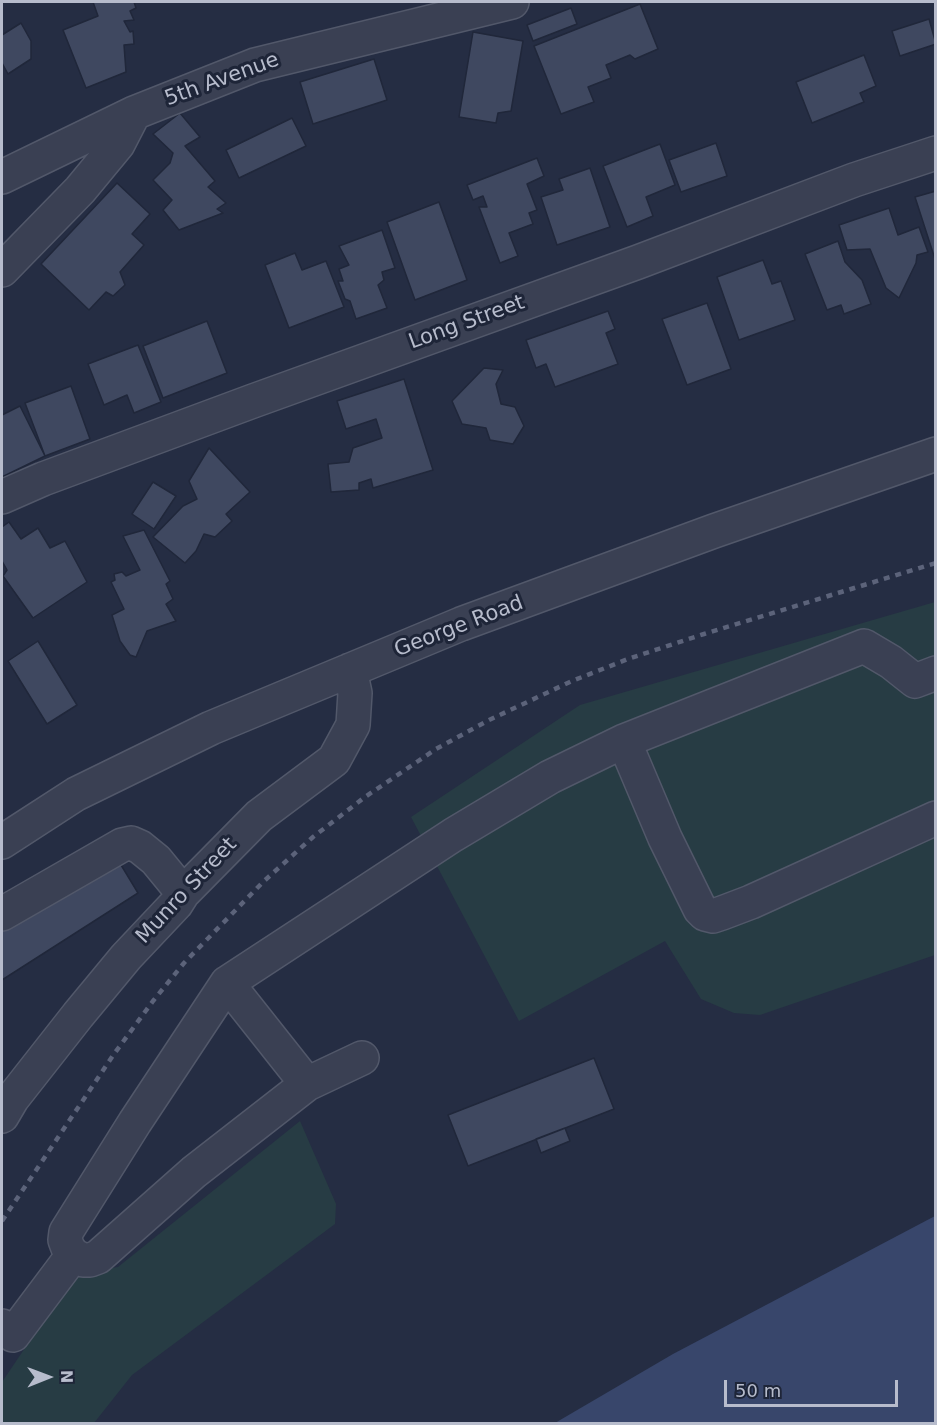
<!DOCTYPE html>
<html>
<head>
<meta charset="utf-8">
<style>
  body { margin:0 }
  #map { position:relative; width:937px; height:1425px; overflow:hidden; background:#252d43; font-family:"DejaVu Sans",sans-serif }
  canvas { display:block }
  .frame { position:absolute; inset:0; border:3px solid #b7bccc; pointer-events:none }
  .north { position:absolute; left:18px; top:1347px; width:60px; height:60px; -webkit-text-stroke:4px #1e2538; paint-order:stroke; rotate:89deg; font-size:16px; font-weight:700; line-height:24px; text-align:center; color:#b7bccc }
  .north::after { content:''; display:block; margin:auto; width:21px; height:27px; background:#b7bccc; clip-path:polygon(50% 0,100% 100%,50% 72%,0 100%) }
  .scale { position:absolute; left:724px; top:1380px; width:174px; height:27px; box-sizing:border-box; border:3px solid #b7bccc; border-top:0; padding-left:8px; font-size:18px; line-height:21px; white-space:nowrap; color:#b7bccc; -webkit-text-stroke:4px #1e2538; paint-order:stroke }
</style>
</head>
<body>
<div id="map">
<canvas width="937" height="1425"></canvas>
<div class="frame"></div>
<div class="north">N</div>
<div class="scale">50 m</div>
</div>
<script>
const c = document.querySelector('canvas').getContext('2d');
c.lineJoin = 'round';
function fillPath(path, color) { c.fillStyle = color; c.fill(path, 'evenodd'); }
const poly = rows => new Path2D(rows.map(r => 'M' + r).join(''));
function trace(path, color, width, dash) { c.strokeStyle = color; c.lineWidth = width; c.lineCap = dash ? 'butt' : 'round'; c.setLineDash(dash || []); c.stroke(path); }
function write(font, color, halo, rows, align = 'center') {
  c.font = font + ' "DejaVu Sans",sans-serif'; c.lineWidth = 6; c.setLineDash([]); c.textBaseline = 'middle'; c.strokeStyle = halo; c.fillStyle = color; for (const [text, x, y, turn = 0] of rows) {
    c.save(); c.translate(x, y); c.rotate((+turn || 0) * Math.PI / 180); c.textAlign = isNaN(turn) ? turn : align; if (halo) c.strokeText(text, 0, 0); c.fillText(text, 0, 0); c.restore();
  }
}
fillPath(poly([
  [935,602,935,955,760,1015,734,1013,701,999,665,941,519,1021,411,817,580,705],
  [300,1121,336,1204,335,1224,132,1375,94,1423,2,1424,2,1382,75,1274,118,1267]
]), '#273c44');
fillPath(poly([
  [935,1216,935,1423,555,1423,673,1354]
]), '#38466b');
const building = poly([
  [93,2,134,2,136,8,130,11,134,20,124,21,130,32,133,31,134,44,124,45,126,72,86,88,63,30,98,16,93,2],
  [640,4,658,49,635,59,630,55,606,65,611,78,588,87,594,102,561,114,534,46,640,4],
  [571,8,577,24,533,41,527,25,571,8],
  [929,19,936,44,900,56,892,31,929,19],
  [21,23,31,41,31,59,8,74,2,63,2,35,21,23],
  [473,32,523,41,511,111,498,113,496,123,459,117,473,32],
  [864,55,876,86,860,93,864,102,812,123,796,82,864,55],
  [374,59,387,100,313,124,300,82,374,59],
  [180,113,200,137,185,146,215,181,208,187,226,203,217,209,223,213,179,230,163,210,172,200,153,180,170,163,173,153,153,134,180,113],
  [292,118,306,146,239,178,226,150,292,118],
  [716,143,727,176,681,192,669,160,716,143],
  [660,144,675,185,646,197,653,216,627,227,603,166,660,144],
  [537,158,544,176,527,184,537,210,529,213,533,224,509,233,518,256,500,263,479,207,487,207,483,196,473,200,467,185,537,158],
  [590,168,610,227,557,245,541,197,563,190,559,179,590,168],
  [117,183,150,214,132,234,144,245,120,272,125,285,113,296,106,292,89,310,41,264,117,183],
  [936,191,936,259,935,259,915,197,936,191],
  [439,202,467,280,415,300,387,222,439,202],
  [889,208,898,235,919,227,928,252,917,255,916,263,899,298,886,288,870,249,847,250,839,225,889,208],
  [382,230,395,268,382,272,384,280,378,285,387,308,356,319,350,301,345,299,338,281,343,281,339,269,349,265,339,246,382,230],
  [838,241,845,262,862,280,871,304,844,314,841,305,827,310,805,254,838,241],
  [295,253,302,270,326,261,344,307,289,328,265,265,295,253],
  [763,260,772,284,781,281,795,320,739,340,717,277,763,260],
  [707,303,731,369,687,385,662,319,707,303],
  [608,311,615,329,606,333,618,364,555,387,546,364,536,368,526,340,608,311],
  [207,321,227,373,163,398,143,346,207,321],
  [138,345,161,402,134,413,127,395,104,405,88,364,138,345],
  [484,368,503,370,496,384,501,404,515,407,524,426,513,444,490,440,486,428,462,424,452,401,484,368],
  [404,379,433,470,373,488,371,479,359,483,359,490,331,492,328,464,349,462,353,448,382,438,376,419,346,429,337,401,404,379],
  [71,386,90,439,45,456,25,403,71,386],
  [20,406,45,456,2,477,2,415,20,406],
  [209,448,250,492,226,514,232,521,215,537,204,534,196,551,185,563,153,537,183,506,197,499,189,481,209,448],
  [153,482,176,496,154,529,132,514,153,482],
  [9,522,21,539,38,528,50,548,65,541,87,582,33,618,3,576,7,570,2,561,2,527,9,522],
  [144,530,170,581,166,584,173,599,166,604,176,621,147,631,136,657,130,655,120,641,112,615,124,609,111,582,115,580,114,574,122,572,126,576,140,570,123,536,144,530],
  [38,641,77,705,47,724,8,661,38,641],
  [115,855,138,893,2,980,2,931,115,855],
  [594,1058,614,1109,468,1166,448,1115,594,1058],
  [565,1128,570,1141,541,1153,536,1139,565,1128]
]);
fillPath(building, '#3f4860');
trace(building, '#20273a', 1.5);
const minor = poly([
  [2,177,134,113,255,65,512,2],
  [2,270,80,190,118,144,134,113],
  [2,497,43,479,253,401,638,262,854,180,936,153],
  [624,741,665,838,700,909,705,914,713,916,722,913,751,902,936,818],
  [2,842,76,794,211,728,461,624,714,531,936,454],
  [2,914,122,845,131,843,140,847,156,860,183,893],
  [227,983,453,835,550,777,624,741,864,646,891,662,915,681,936,673],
  [227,983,307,1084,194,1172,98,1257,90,1260,83,1260,73,1255,68,1248,65,1240,66,1232,135,1122,227,983],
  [307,1084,362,1058],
  [2,1116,12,1099,78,1015,126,957,176,904,183,893,259,816,334,760,353,725,355,693,350,670],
  [2,1326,13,1335,73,1255]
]);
trace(minor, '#52586a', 36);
trace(minor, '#3a4053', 33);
trace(poly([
  [2,1221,114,1054,153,1001,184,963,263,882,313,837,365,797,436,749,489,720,572,681,628,659,704,634,936,563]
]), '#5c637a', 4.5, [6, 6]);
write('21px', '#b7bccc', '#1e2538', [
  ["5th Avenue",222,80,-20],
  ["Long Street",467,323,-20],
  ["George Road",459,627,-21],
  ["Munro Street",187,891,-47]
]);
</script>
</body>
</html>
